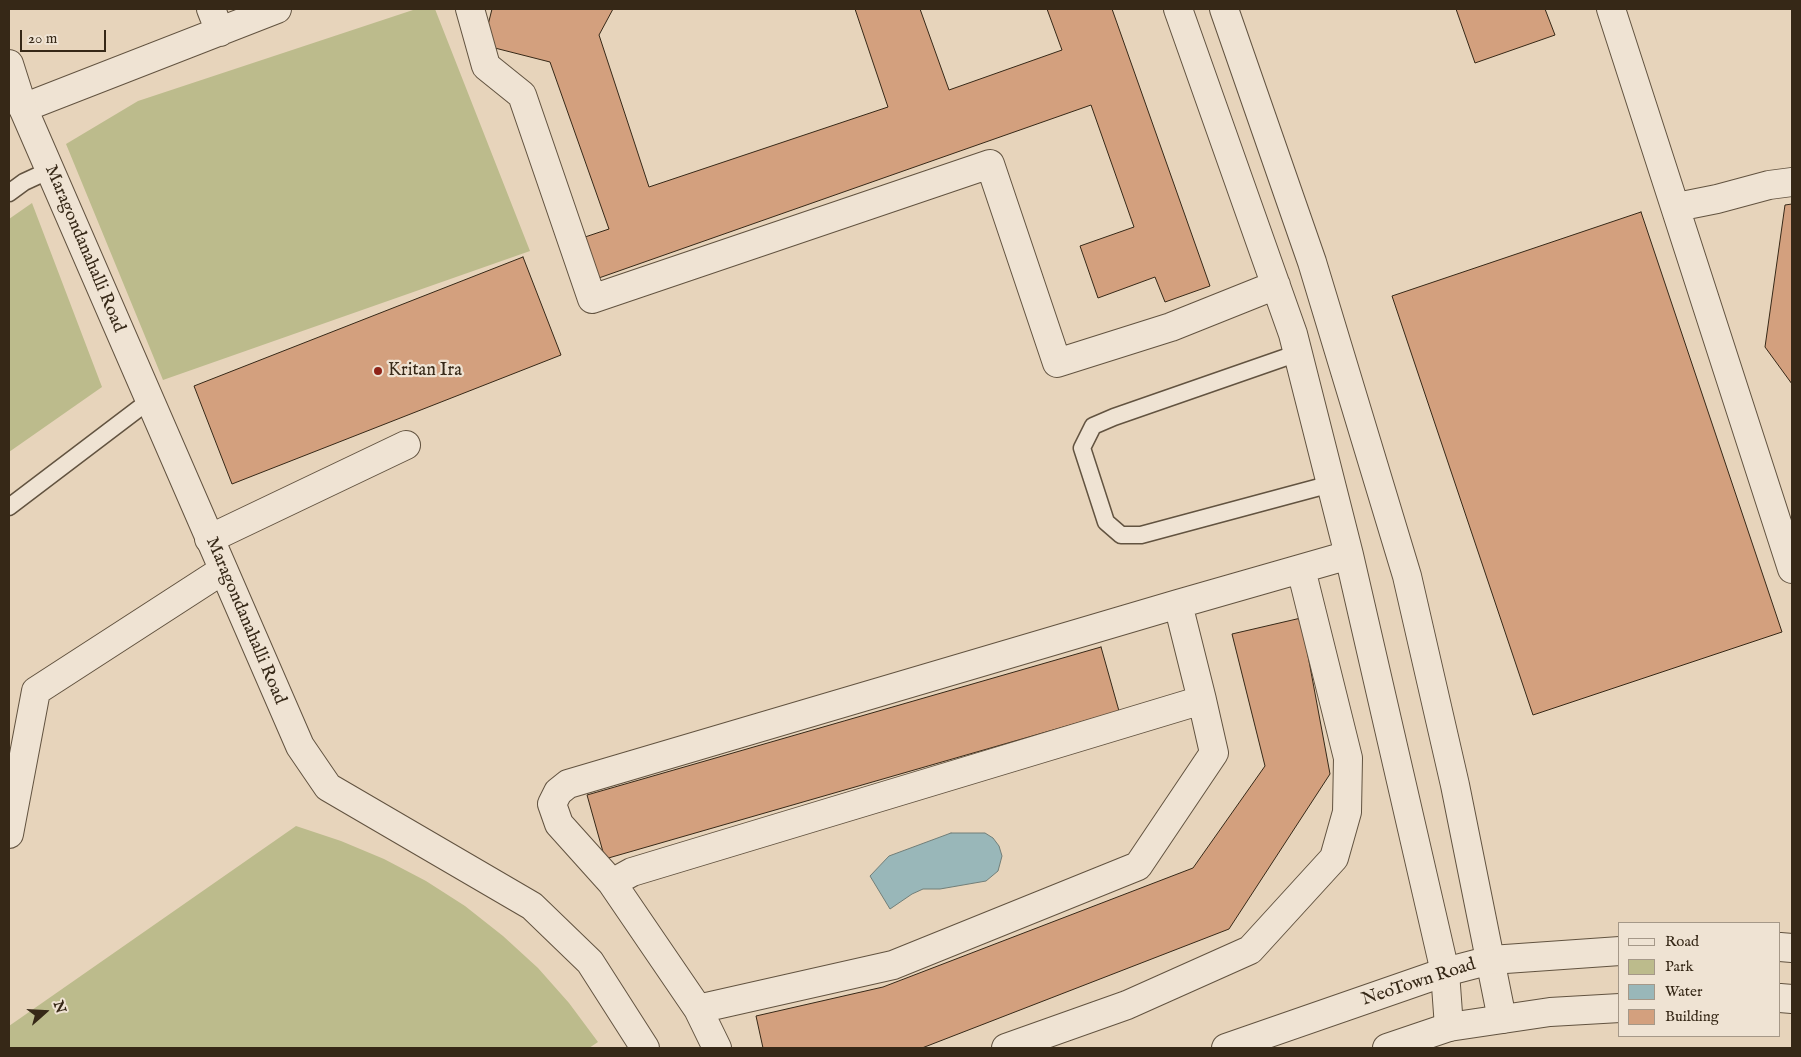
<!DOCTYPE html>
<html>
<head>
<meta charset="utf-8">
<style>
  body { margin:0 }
  #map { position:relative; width:1801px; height:1057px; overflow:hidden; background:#e7d4bb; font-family:"IM FELL English",serif }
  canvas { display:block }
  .frame { position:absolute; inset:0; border:10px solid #362817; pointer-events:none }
  .legend { position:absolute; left:1618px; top:922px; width:162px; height:115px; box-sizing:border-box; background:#efe3d3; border:1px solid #a59888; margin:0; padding:6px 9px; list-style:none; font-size:15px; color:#362817 }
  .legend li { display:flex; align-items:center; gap:10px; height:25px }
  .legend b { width:25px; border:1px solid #a59888 }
  .north { position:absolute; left:20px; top:987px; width:50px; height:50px; -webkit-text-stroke:4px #efe3d3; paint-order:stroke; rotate:71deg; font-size:14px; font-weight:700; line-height:20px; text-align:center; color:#362817 }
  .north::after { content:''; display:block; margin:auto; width:18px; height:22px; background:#362817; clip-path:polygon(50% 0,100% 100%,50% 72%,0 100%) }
  .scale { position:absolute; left:20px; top:30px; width:86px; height:22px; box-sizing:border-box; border:2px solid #362817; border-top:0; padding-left:6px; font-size:15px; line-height:18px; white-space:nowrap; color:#362817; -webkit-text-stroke:4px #efe3d3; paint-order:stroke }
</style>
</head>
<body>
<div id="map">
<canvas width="1801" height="1057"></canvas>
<div class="frame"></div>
<ul class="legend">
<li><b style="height:6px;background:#efe3d3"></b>Road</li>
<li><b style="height:14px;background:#bcbb8c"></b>Park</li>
<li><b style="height:14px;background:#99b7b9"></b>Water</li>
<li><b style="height:14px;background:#d3a07e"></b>Building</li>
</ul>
<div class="north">N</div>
<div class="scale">20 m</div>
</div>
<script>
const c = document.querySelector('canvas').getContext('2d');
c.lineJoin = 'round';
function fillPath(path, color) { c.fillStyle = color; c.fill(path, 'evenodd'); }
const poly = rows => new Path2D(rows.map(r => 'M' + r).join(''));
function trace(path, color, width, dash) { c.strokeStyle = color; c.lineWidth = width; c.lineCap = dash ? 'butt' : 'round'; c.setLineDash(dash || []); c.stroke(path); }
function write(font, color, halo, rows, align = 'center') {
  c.font = font + ' "IM FELL English",serif'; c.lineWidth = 4.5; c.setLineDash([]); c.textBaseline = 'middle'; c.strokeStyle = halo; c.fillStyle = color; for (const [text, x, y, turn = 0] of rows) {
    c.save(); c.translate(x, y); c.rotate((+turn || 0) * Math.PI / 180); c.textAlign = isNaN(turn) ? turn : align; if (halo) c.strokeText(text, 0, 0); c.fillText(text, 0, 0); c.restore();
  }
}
fillPath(poly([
  [416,9,435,9,530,251,163,380,66,144,138,101],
  [32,203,102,387,9,452,9,219],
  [296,826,341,841,384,859,426,881,465,906,503,936,538,968,569,1003,598,1042,589,1048,9,1048,9,1026]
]), '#bcbb8c');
const water = poly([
  [951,833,985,833,993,838,999,846,1002,856,998,871,986,881,940,889,923,889,912,894,890,909,870,876,889,856,951,833]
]);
fillPath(water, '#99b7b9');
trace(water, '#717e78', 1);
const building = poly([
  [492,9,613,9,599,35,649,187,888,107,855,9,920,9,949,90,1062,50,1047,9,1112,9,1210,286,1165,302,1155,277,1098,298,1080,246,1134,227,1091,105,596,279,582,238,609,229,550,62,483,45,492,9],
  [1456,9,1545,9,1555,35,1475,63,1456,9],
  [1792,204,1792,384,1765,347,1785,205,1792,204],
  [1641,212,1782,632,1533,715,1392,296,1641,212],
  [523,257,561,355,232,484,194,386,523,257],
  [1301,618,1330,774,1229,929,922,1048,763,1048,756,1016,883,987,1193,868,1265,766,1232,634,1301,618],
  [1101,647,1119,711,605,859,587,795,1101,647]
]);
fillPath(building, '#d3a07e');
trace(building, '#362817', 1);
const service = poly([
  [9,193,24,182,50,170],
  [1298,353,1114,417,1093,426,1082,448,1106,522,1121,535,1141,535,1331,484],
  [9,507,150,400]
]);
const minor = poly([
  [211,9,220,32],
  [470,9,486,66,522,95,592,299,990,164,1057,363,1171,327,1276,285],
  [1178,9,1293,334,1349,555,1445,972,1449,1027],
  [1224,9,1312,262,1407,576,1455,785,1502,1019],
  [1611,9,1792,569],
  [23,108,277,9],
  [1677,207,1717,199,1769,185,1792,182],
  [209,539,406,445],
  [9,834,36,691,223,570],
  [612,883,559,824,552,804,558,792,568,784,1178,604,1349,555],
  [698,1009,893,965,1138,866,1214,753,1202,700,1178,604],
  [717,1048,698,1009,612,883,632,872,1202,700],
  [1006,1048,1127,1005,1250,950,1334,858,1347,812,1348,758,1301,569]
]);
const tertiary = poly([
  [9,64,23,108,300,746,328,787,532,906,590,962,645,1048],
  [1780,947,1792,948],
  [1780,998,1792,999],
  [1226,1048,1445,972,1491,960,1620,951],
  [1387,1048,1449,1027,1550,1012,1620,1008]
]);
trace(service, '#625340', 19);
trace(minor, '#625340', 30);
trace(tertiary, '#625340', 30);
trace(service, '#efe3d3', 16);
trace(minor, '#efe3d3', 28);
trace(tertiary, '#efe3d3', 28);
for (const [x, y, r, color] of [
  [378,371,5,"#8f2418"]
]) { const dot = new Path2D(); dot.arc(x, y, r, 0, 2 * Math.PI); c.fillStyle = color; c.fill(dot); trace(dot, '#efe3d3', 2); }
write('18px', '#362817', '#efe3d3', [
  ["Maragondanahalli Road",84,249,67],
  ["Maragondanahalli Road",245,621,67],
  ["NeoTown Road",1419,983,-18]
]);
write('18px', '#362817', '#efe3d3', [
  ["Kritan Ira",388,371]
], 'left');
</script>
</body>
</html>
